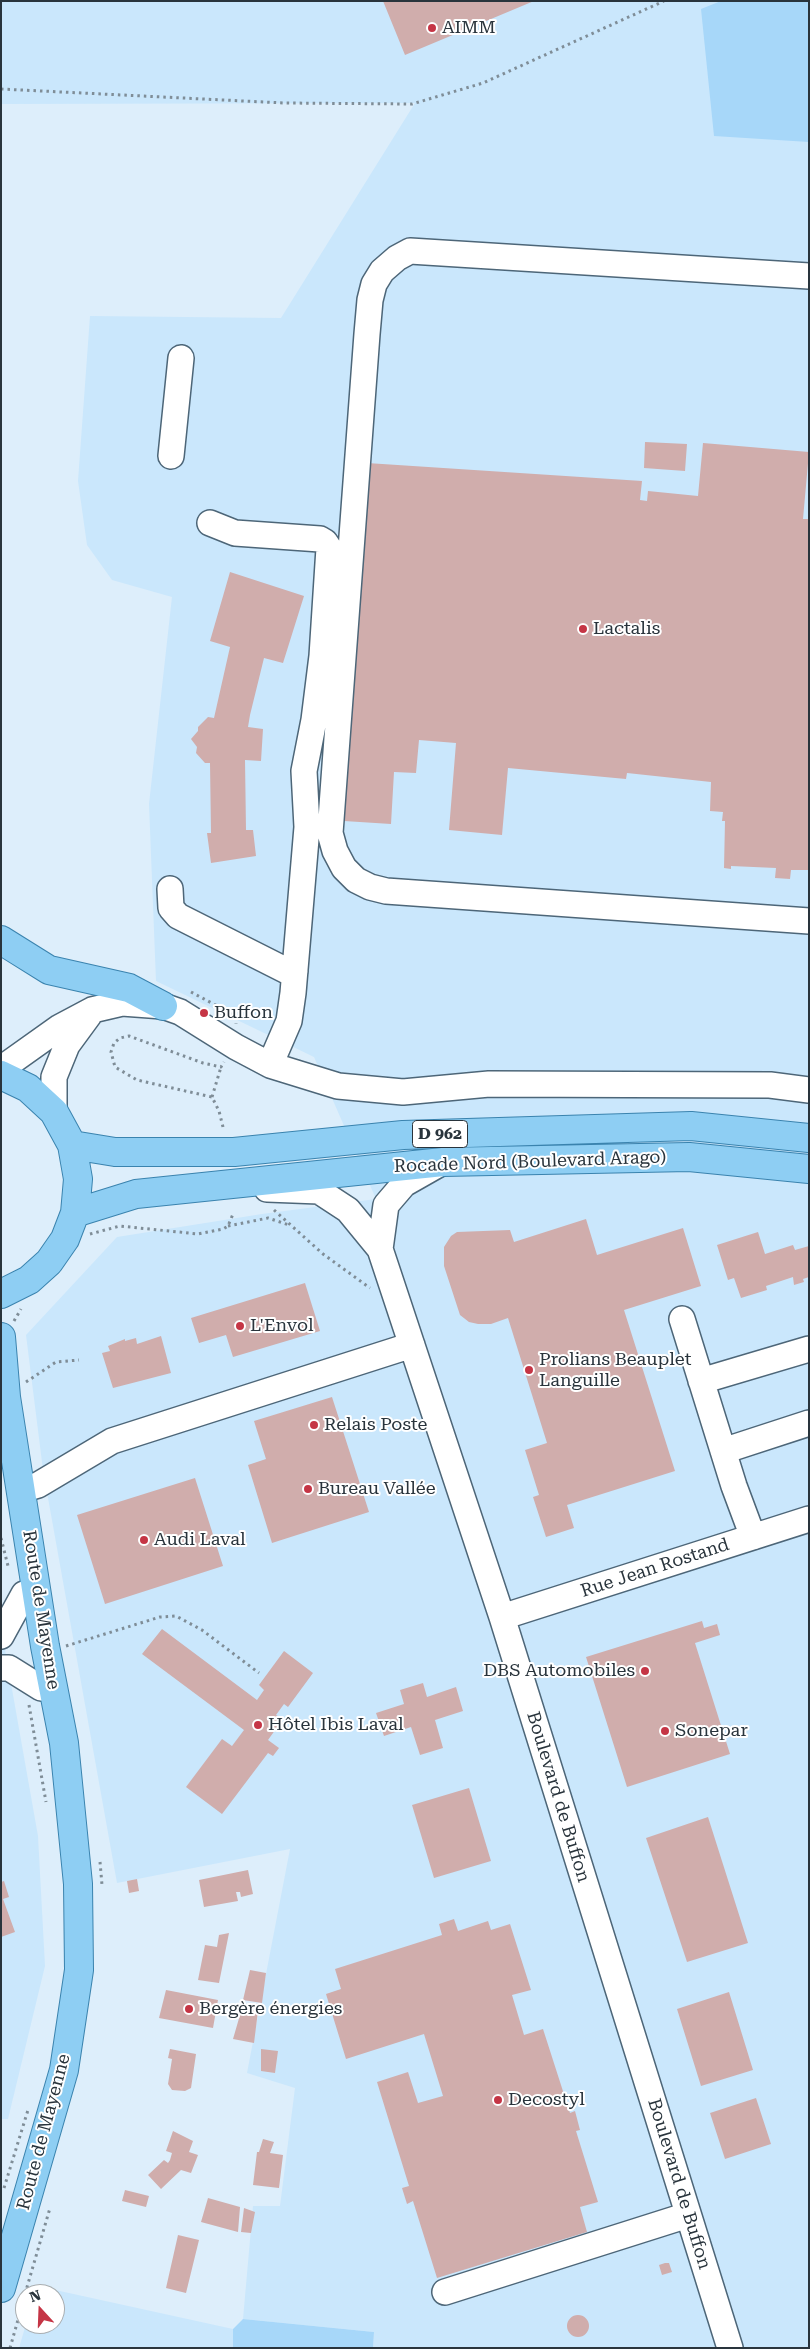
<!DOCTYPE html>
<html>
<head>
<meta charset="utf-8">
<style>
  body { margin:0 }
  #map { position:relative; width:810px; height:2349px; overflow:hidden; background:#ddeefb; font-family:"Roboto Serif",serif }
  canvas { display:block }
  .frame { position:absolute; inset:0; border:2px solid #29343c; pointer-events:none }
  .north { position:absolute; left:15px; top:2284px; width:50px; height:50px; box-sizing:border-box; background:#fff; border:1px solid #a9aeb1; border-radius:50%; rotate:340deg; font-size:14px; font-weight:700; line-height:20px; text-align:center; color:#29343c }
  .north::after { content:''; display:block; margin:auto; width:18px; height:22px; background:#c53545; clip-path:polygon(50% 0,100% 100%,50% 72%,0 100%) }
</style>
</head>
<body>
<div id="map">
<canvas width="810" height="2349"></canvas>
<div class="frame"></div>
<div class="north">N</div>
</div>
<script>
const c = document.querySelector('canvas').getContext('2d');
c.lineJoin = 'round';
function fillPath(path, color) { c.fillStyle = color; c.fill(path, 'evenodd'); }
const poly = rows => new Path2D(rows.map(r => 'M' + r).join(''));
function trace(path, color, width, dash) { c.strokeStyle = color; c.lineWidth = width; c.lineCap = dash ? 'butt' : 'round'; c.setLineDash(dash || []); c.stroke(path); }
function write(font, color, halo, rows, align = 'center') {
  c.font = font + ' "Roboto Serif",serif'; c.lineWidth = 4; c.setLineDash([]); c.textBaseline = 'middle'; c.strokeStyle = halo; c.fillStyle = color; for (const [text, x, y, turn = 0] of rows) {
    c.save(); c.translate(x, y); c.rotate((+turn || 0) * Math.PI / 180); c.textAlign = isNaN(turn) ? turn : align; if (halo) c.strokeText(text, 0, 0); c.fillText(text, 0, 0); c.restore();
  }
}
fillPath(poly([
  [1,1,809,1,809,2348,373,2348,374,2332,243,2319,253,2206,280,2206,295,2088,247,2073,290,1849,117,1883,43,1470,26,1335,117,1237,262,1214,376,1199,314,1057,156,981,149,804,172,597,112,580,87,545,78,481,90,316,281,318,415,103,1,104],
  [406,1289,486,1525,532,1673],
  [1,1627,38,1836,45,1966,8,2119,1,2119],
  [37,2286,233,2329,233,2348,19,2348,26,2324,55,2324,55,2294,35,2294]
]), '#cae7fc');
fillPath(poly([
  [721,1,809,1,809,142,714,136,701,9],
  [243,2319,374,2332,373,2348,233,2348,233,2329]
]), '#a7d7f9');
fillPath(poly([
  [383,1,534,1,405,55],
  [645,442,687,444,685,471,644,468],
  [703,443,809,452,803,519,809,519,809,870,791,870,790,879,775,878,776,868,731,866,731,869,724,868,725,821,722,821,723,812,710,811,711,782,627,773,626,779,508,768,502,835,449,830,456,743,419,740,416,773,394,772,391,824,344,821,367,463,642,481,640,500,647,501,648,491,698,496],
  [230,572,304,596,283,663,264,658,250,715,248,727,263,729,261,761,245,760,246,830,253,830,256,856,211,863,207,833,211,833,210,763,205,763,196,753,197,747,191,739,198,731,198,727,208,717,214,718,230,647,210,641],
  [586,1219,597,1255,683,1228,701,1286,624,1310,675,1471,567,1505,574,1528,546,1537,533,1497,539,1495,525,1450,547,1443,508,1318,491,1324,478,1324,469,1322,460,1315,444,1266,444,1247,451,1236,457,1232,510,1230,514,1242],
  [758,1232,765,1254,793,1245,795,1250,809,1246,809,1277,803,1279,804,1282,794,1285,793,1277,766,1286,767,1290,741,1298,734,1278,728,1280,717,1245],
  [305,1283,320,1331,233,1357,226,1335,199,1343,191,1318],
  [161,1336,171,1373,113,1388,102,1353,110,1351,108,1346,125,1339,125,1341,136,1338,137,1344],
  [332,1397,369,1512,272,1543,248,1465,266,1459,254,1421],
  [195,1478,223,1566,105,1604,77,1515],
  [702,1621,704,1628,717,1624,720,1635,695,1643,730,1754,627,1787,586,1657],
  [162,1629,257,1700,264,1690,259,1685,284,1651,313,1673,288,1707,284,1704,276,1715,283,1719,268,1740,279,1748,273,1756,268,1753,222,1814,186,1787,222,1739,232,1746,244,1730,142,1654],
  [423,1683,427,1697,456,1687,463,1711,435,1720,443,1748,420,1755,411,1727,384,1736,376,1713,404,1704,400,1690],
  [469,1788,491,1861,434,1878,412,1805],
  [708,1817,748,1943,687,1962,646,1838],
  [248,1870,253,1894,241,1897,240,1892,236,1892,238,1901,204,1907,199,1880],
  [137,1879,139,1891,129,1893,127,1881],
  [4,1881,9,1897,3,1899,15,1932,1,1937,1,1882],
  [454,1919,458,1931,488,1921,491,1930,510,1924,531,1990,512,1995,524,2035,543,2029,570,2113,575,2111,580,2130,576,2131,598,2202,580,2207,587,2232,437,2278,413,2201,407,2204,402,2188,409,2186,377,2082,408,2072,418,2103,443,2096,424,2034,346,2059,326,1994,341,1989,335,1969,442,1935,439,1924],
  [229,1933,219,1983,198,1980,205,1945,217,1947,219,1935],
  [250,1970,266,1973,262,2003,243,2000],
  [166,1990,218,2000,213,2028,159,2018],
  [729,1992,753,2070,701,2086,677,2009],
  [242,2008,258,2011,254,2043,233,2039],
  [170,2049,196,2054,191,2088,185,2091,172,2090,168,2084,172,2059,168,2058],
  [261,2049,278,2051,275,2073,261,2071],
  [756,2098,771,2144,725,2159,710,2113],
  [173,2131,193,2141,189,2152,198,2155,191,2173,181,2170,161,2189,148,2175,164,2160,168,2163,170,2160,172,2153,166,2151],
  [263,2139,274,2142,270,2153,283,2155,279,2188,253,2185,257,2152,259,2152],
  [125,2190,149,2196,146,2207,122,2201],
  [208,2198,240,2207,238,2232,201,2222],
  [244,2208,255,2212,251,2233,241,2232],
  [178,2235,199,2240,186,2293,166,2288],
  [665,2263,669,2263,672,2272,662,2275,659,2265],
  '567 2326a11 11 0 1 1 22 0a11 11 0 1 1-22 0Z'
]), '#d0adac');
const minor = poly([
  [809,276,410,251,397,258,382,271,374,284,370,300,367,334,330,833,335,851,344,868,356,880,370,887,386,891,809,921],
  [171,456,181,358],
  [210,523,235,533,320,539,325,542,329,548,322,656,314,720,304,771,307,827,293,993,289,1021,270,1065],
  [170,889,171,908,178,916,287,971,295,971],
  [1,1069,60,1027,92,1010,122,1003,163,1006,180,1012,236,1047,270,1065,338,1086,403,1092,489,1084,770,1085,809,1090],
  [54,1112,54,1077,67,1045,89,1015],
  [267,1189,319,1191,348,1210,380,1249,502,1617,730,2348],
  [380,1249,386,1205,404,1184,441,1163],
  [682,1319,734,1486,753,1537],
  [701,1381,809,1349],
  [723,1451,809,1423],
  [21,1490,38,1485,112,1441,412,1345],
  [502,1617,809,1519],
  [1,1636,24,1594],
  [1,1668,9,1668,41,1688],
  [445,2292,688,2215]
]);
const major = poly([
  [1,940,49,970,129,988,163,1006],
  [1,1075,28,1088,54,1112,72,1145,78,1179,75,1213,65,1239,49,1262,29,1280,1,1294],
  [72,1145,115,1152,234,1152,403,1135,691,1126,809,1138],
  [75,1213,136,1194,443,1162,689,1157,809,1169],
  [1,1337,6,1397,45,1646,64,1743,78,1884,79,1970,64,2070,1,2288]
]);
trace(minor, '#4d6678', 28);
trace(major, '#3a83ae', 30);
trace(poly([
  [1,89,284,103,412,104,483,83,664,1],
  [191,992,236,1016,236,1024],
  [212,1097,221,1067],
  [223,1127,219,1111,212,1097,137,1080,115,1067,111,1052,114,1043,120,1038,129,1036,203,1063,221,1067,224,1062],
  [274,1210,323,1254,370,1288],
  [228,1226,268,1218,289,1225],
  [90,1234,120,1226,198,1234,223,1229,228,1226,233,1214],
  [14,1321,21,1309],
  [26,1382,56,1362,79,1360],
  [1,1538,8,1566],
  [66,1646,160,1617,176,1616,202,1630,259,1673],
  [29,1705,46,1802],
  [100,1862,102,1885],
  [4,2188,28,2110],
  [25,2294,50,2208],
  [10,2348,25,2295]
]), '#7f8d97', 3, [2.5, 4]);
trace(minor, '#fff', 25);
trace(major, '#8ecef3', 28);
for (const [x, y, r, color] of [
  [432,28,5,"#c53545"],
  [583,629,5,"#c53545"],
  [204,1013,5,"#c53545"],
  [240,1326,5,"#c53545"],
  [529,1370,5,"#c53545"],
  [314,1425,5,"#c53545"],
  [308,1489,5,"#c53545"],
  [144,1540,5,"#c53545"],
  [645,1671,5,"#c53545"],
  [258,1725,5,"#c53545"],
  [665,1731,5,"#c53545"],
  [189,2009,5,"#c53545"],
  [498,2100,5,"#c53545"]
]) { const dot = new Path2D(); dot.arc(x, y, r, 0, 2 * Math.PI); c.fillStyle = color; c.fill(dot); trace(dot, '#fff', 2); }
for (const [x, y, w] of [
  [440,1134,55]
]) { const box = new Path2D(); box.roundRect(x - w / 2, y - 13.5, w, 27, 4); c.fillStyle = '#fff'; c.fill(box); trace(box, '#29343c', 1); }
write('bold 16px', '#29343c', null, [
  ["D 962",440,1134]
]);
write('18px', '#29343c', '#fff', [
  ["AIMM",442,28],
  ["Lactalis",593,629],
  ["Buffon",214,1013],
  ["L'Envol",250,1326],
  ["Prolians Beauplet",539,1360],
  ["Languille",539,1381],
  ["Relais Poste",324,1425],
  ["Bureau Vallée",318,1489],
  ["Audi Laval",154,1540],
  ["DBS Automobiles",635,1671,"right"],
  ["Hôtel Ibis Laval",268,1725],
  ["Sonepar",675,1731],
  ["Bergère énergies",199,2009],
  ["Decostyl",508,2100]
], 'left');
write('18px', '#29343c', '#fff', [
  ["Rocade Nord (Boulevard Arago)",530,1162,-2],
  ["Rue Jean Rostand",655,1568,-18],
  ["Route de Mayenne",41,1610,81],
  ["Boulevard de Buffon",558,1797,73],
  ["Route de Mayenne",44,2132,-75],
  ["Boulevard de Buffon",679,2184,73]
]);
</script>
</body>
</html>
